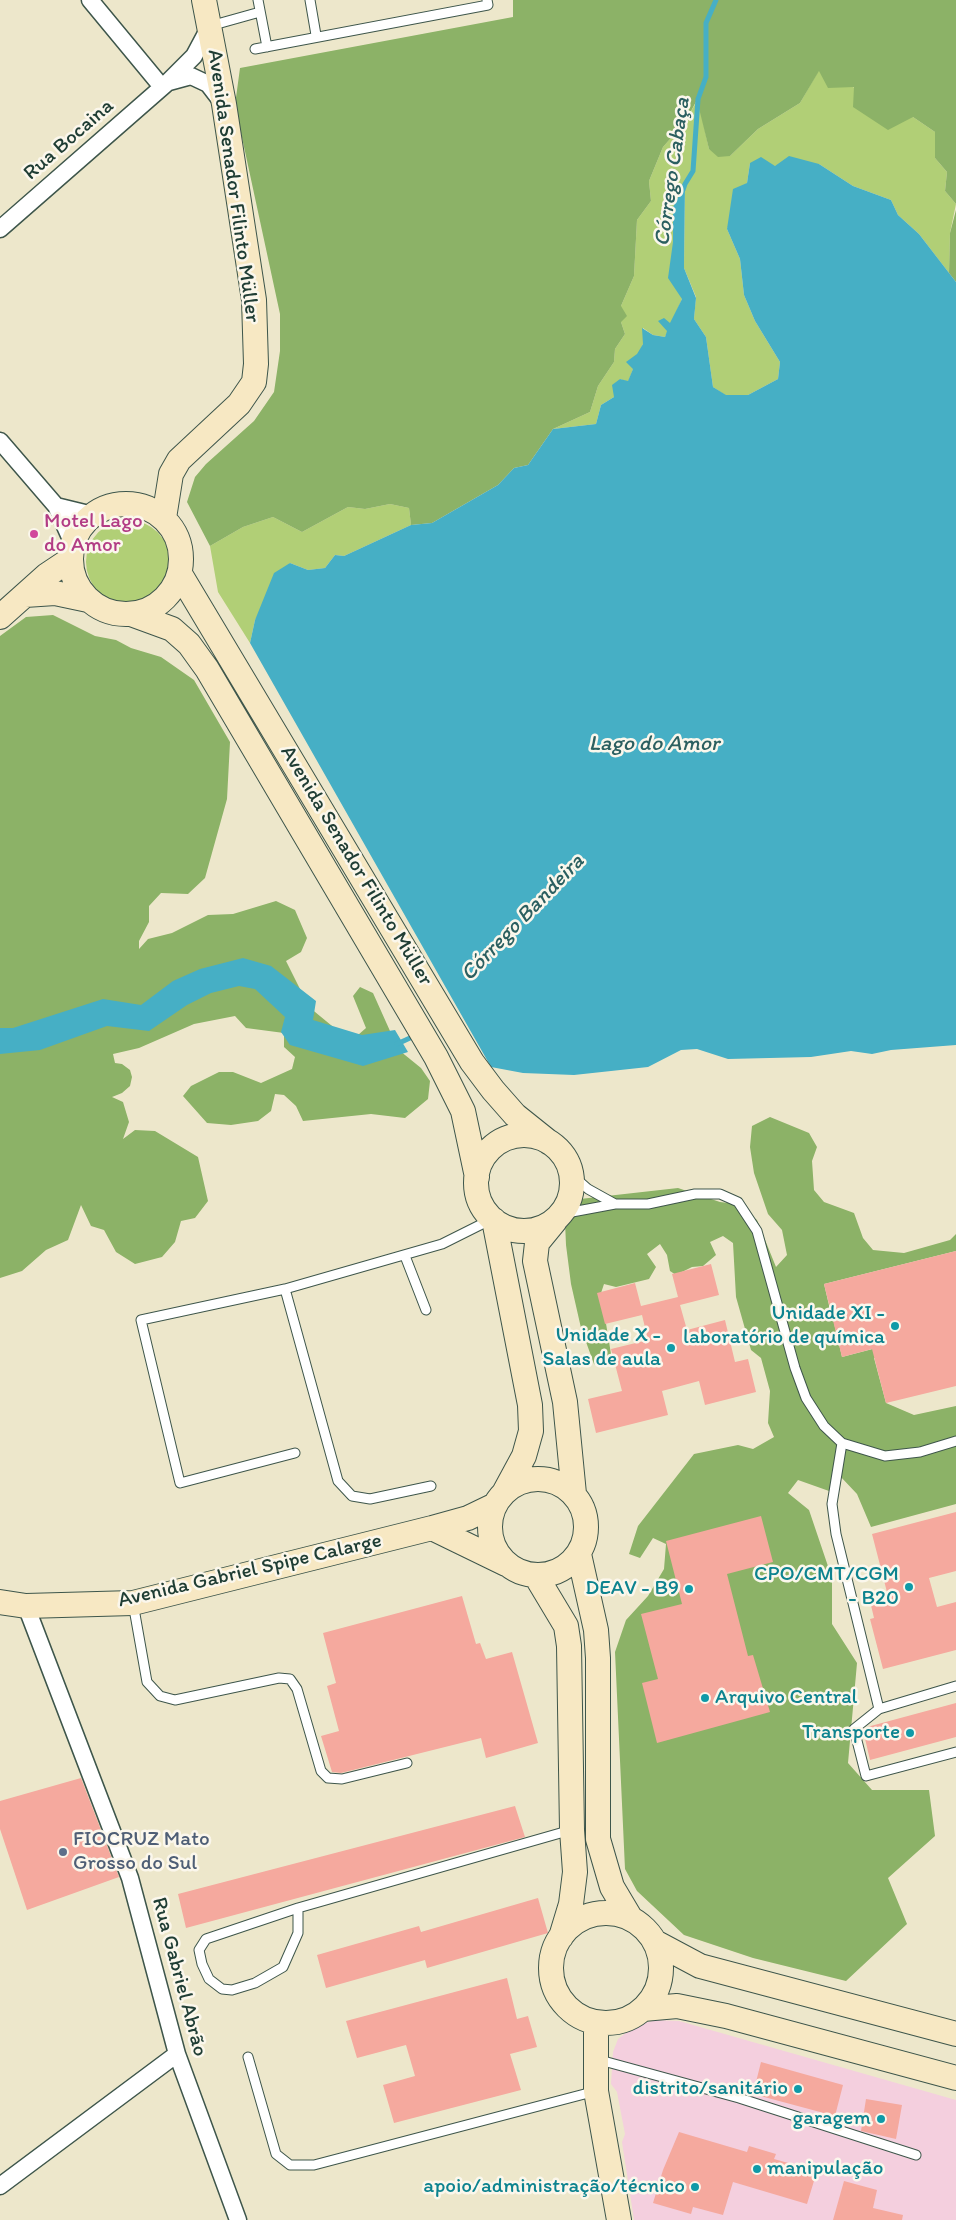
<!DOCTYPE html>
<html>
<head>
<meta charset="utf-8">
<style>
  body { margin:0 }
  canvas { display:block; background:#ede7cb }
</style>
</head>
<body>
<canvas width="956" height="2220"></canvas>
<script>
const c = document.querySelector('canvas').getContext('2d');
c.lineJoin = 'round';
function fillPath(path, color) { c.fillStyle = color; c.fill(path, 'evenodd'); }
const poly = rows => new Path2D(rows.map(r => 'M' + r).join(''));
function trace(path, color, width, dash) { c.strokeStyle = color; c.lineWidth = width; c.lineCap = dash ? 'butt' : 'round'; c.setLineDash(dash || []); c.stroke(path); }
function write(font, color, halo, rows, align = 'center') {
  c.font = font + ' Itim,sans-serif'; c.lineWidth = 5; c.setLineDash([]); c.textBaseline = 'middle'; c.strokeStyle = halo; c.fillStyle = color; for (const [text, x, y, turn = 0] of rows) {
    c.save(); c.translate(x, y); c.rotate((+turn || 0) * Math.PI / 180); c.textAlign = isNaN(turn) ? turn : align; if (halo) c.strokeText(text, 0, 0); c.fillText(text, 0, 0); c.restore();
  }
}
fillPath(poly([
  [656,2020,679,2021,956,2100,956,2220,634,2220,622,2142,625,2134,617,2092,611,2084,613,2052,618,2039,636,2025]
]), '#f4cfde');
fillPath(poly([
  [819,70,913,117,935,132,935,158,947,172,945,191,956,204,950,233,949,273,919,234,898,215,891,200,853,186,819,164,775,166,750,163,747,183,727,229,740,259,744,295,755,321,780,362,778,379,748,395,725,395,713,387,706,337,694,319,696,297,684,268,685,186,673,207,673,242,682,299,665,337,653,335,643,328,643,344,628,382,620,379,614,397,601,405,596,424,553,429,590,412,598,386,614,362,615,349,625,334,621,322,621,306,634,276,637,220,651,201,649,181,663,147,685,122,698,99,709,149,730,156,758,129,800,103],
  [390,504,409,508,411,525,344,556,335,555,325,568,308,570,290,563,255,620,250,643,218,592,210,546,243,527,273,517,302,532,348,507,365,509],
  '86 562a42 42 0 1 1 84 0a42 42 0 1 1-84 0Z'
]), '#b1cf76');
fillPath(poly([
  [513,0,956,0,956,204,945,191,947,172,935,158,935,132,913,117,888,130,853,107,854,87,828,88,819,71,800,103,758,129,730,156,718,157,709,149,697,100,685,122,663,147,649,181,651,201,637,220,634,276,621,306,627,316,621,322,625,334,615,349,614,362,598,386,590,412,553,429,528,465,514,468,498,485,432,523,411,525,409,508,390,504,365,509,348,507,302,532,273,517,243,527,210,546,187,502,195,477,206,464,254,421,274,392,280,351,280,314,235,105,240,68,513,17],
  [956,210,956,282,949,273,950,233],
  [53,615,95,636,116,640,131,648,161,657,194,680,230,742,227,799,205,878,188,894,161,893,149,906,149,922,139,941,139,949,148,939,172,933,208,915,233,914,276,901,295,910,307,938,301,952,286,961,309,1007,343,1035,358,1035,366,1028,353,996,360,987,373,993,390,1031,389,1042,421,1068,430,1081,428,1099,405,1118,371,1114,303,1121,296,1106,284,1095,275,1094,271,1111,258,1121,231,1125,207,1123,183,1096,191,1086,219,1072,233,1072,261,1083,292,1069,295,1057,284,1047,284,1033,246,1028,235,1016,194,1024,139,1048,113,1054,115,1063,122,1064,130,1070,132,1077,130,1086,122,1093,112,1097,123,1102,129,1122,123,1139,135,1130,155,1131,198,1157,208,1201,195,1218,181,1221,175,1242,162,1257,135,1264,116,1252,104,1230,91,1226,81,1205,68,1240,46,1250,22,1271,0,1278,0,636,26,617],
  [770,1117,809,1133,817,1147,812,1161,814,1190,824,1202,854,1213,863,1238,873,1250,904,1253,950,1240,956,1234,956,1251,824,1284,832,1318,925,1294,834,1323,842,1357,934,1333,874,1358,886,1403,914,1415,956,1406,956,1504,871,1527,857,1494,840,1476,829,1491,798,1480,788,1493,809,1510,832,1578,832,1624,857,1663,848,1763,872,1790,929,1790,935,1836,888,1878,907,1924,846,1981,753,1958,684,1935,637,1891,625,1869,615,1652,626,1620,648,1596,664,1569,666,1544,653,1538,640,1558,629,1554,638,1526,694,1454,738,1445,753,1449,774,1437,768,1423,770,1391,761,1358,751,1350,736,1297,733,1243,723,1236,710,1242,716,1255,703,1266,692,1267,676,1275,670,1271,667,1255,660,1244,647,1254,656,1267,649,1279,616,1287,604,1284,601,1293,611,1354,608,1363,600,1367,594,1364,581,1328,571,1284,566,1245,565,1222,580,1199,678,1188,720,1202,736,1204,757,1220,776,1267,787,1255,782,1230,768,1214,754,1173,750,1147,752,1126]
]), '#8cb267');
fillPath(poly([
  [789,156,819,164,853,186,891,200,898,215,919,234,956,282,956,1045,891,1050,872,1054,851,1051,811,1057,728,1059,697,1049,681,1050,648,1067,574,1075,523,1073,491,1067,250,643,255,620,274,573,290,563,308,570,325,568,335,555,344,556,411,525,432,523,498,485,514,468,528,465,553,429,596,424,601,405,614,397,612,385,620,379,628,381,633,369,626,362,637,354,643,344,642,328,653,335,665,337,667,331,658,321,664,318,670,323,682,299,668,278,673,242,673,207,685,184,684,268,696,298,694,319,706,337,713,387,726,395,748,395,778,379,780,362,755,321,744,295,740,259,727,229,733,189,747,183,750,163,761,157,775,166],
  [243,958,271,966,316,1001,313,1020,362,1035,395,1030,408,1052,363,1066,290,1045,281,1032,285,1017,255,989,239,986,211,993,187,1005,149,1031,107,1026,40,1050,0,1054,0,1028,13,1028,103,999,141,1005,173,981,200,969]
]), '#46afc5');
trace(poly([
  [683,190,685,184,693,171,698,99,706,77,706,23,716,0],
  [397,1044,410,1038]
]), '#46afc5', 5);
fillPath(poly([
  [956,1251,956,1386,886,1403,872,1349,842,1357,824,1284],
  [711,1264,719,1295,680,1305,687,1330,725,1320,735,1362,748,1359,756,1392,705,1405,699,1381,662,1391,668,1415,596,1433,588,1399,622,1391,611,1349,648,1340,642,1315,605,1324,597,1293,635,1283,641,1306,678,1297,672,1274],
  [956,1512,956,1571,929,1578,937,1607,956,1602,956,1650,883,1669,870,1619,874,1618,870,1601,888,1596,872,1534],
  [761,1516,773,1562,727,1574,748,1656,753,1655,770,1712,657,1743,642,1683,658,1679,641,1614,682,1604,666,1541],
  [462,1596,476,1644,480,1643,486,1659,512,1652,538,1743,486,1758,481,1738,341,1773,332,1772,321,1736,339,1731,327,1686,336,1683,323,1633],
  [956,1703,956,1737,870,1760,863,1730,867,1727],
  [81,1778,119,1877,27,1910,0,1829,0,1801],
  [515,1806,525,1837,186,1928,178,1894],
  [538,1898,548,1933,427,1968,425,1960,326,1988,317,1955,419,1926,421,1932],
  [507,1978,517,2019,528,2016,537,2047,510,2054,521,2090,394,2123,383,2085,415,2076,406,2045,357,2058,346,2021],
  [761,2062,843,2085,835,2116,753,2094],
  [866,2099,902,2105,896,2139,861,2131],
  [679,2132,747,2152,749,2146,776,2154,774,2159,817,2171,807,2204,733,2182,723,2215,693,2207,691,2214,653,2203,663,2170],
  [844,2181,877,2190,873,2208,903,2215,902,2220,833,2220]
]), '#f5a99e');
const lane = poly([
  [258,0,267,47],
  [310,0,316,35],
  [210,26,260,12],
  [255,49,488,5,487,0],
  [571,1174,588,1189,615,1204],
  [559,1216,572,1212,615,1204,648,1204,695,1194,720,1194,738,1202,757,1231,795,1368,806,1398,824,1426,842,1443,885,1456,920,1452,956,1441],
  [405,1256,426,1310],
  [285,1289,141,1320,180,1483,295,1453],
  [842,1443,832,1504,836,1534,879,1709],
  [431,1486,370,1499,352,1496,338,1481,285,1289,442,1244,492,1219],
  [133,1603,147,1682,160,1696,175,1700,279,1678,290,1679,297,1689,321,1771,328,1778,342,1779,407,1763],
  [956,1686,879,1709,854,1729,866,1776,956,1752],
  [298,1908,298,1933,283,1967,255,1983,232,1990,222,1989,209,1979,202,1964,199,1950,206,1939,298,1908,571,1830],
  [248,2057,276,2154,290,2165,314,2165,596,2091],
  [596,2059,739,2098,916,2155]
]);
const street = poly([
  [90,0,162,87],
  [169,82,191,76,208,84,221,101],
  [0,229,167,83,194,56,210,26],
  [0,441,56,506,73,544],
  [56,506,93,515],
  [26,1606,130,1878,177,2054,238,2220],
  [0,2186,177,2054]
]);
const secondary = poly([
  '71 559a55 55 0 1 1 110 0a55 55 0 1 1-110 0Z',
  [164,518,171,474,179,460,239,404,254,382,256,364,254,300,224,104,204,0],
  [180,574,472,1062,493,1090,515,1115,550,1143],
  [25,595,55,593,88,600],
  [131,614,172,629,189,644,207,669,436,1057,463,1111,477,1177],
  [0,617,47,575,71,559],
  '476 1183a48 48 0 1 1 96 0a48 48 0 1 1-96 0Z',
  [494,1220,530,1405,531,1431,524,1456,504,1493],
  [555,1221,537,1243,535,1261,565,1402,574,1494],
  '490 1527a48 48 0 1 1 96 0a48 48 0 1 1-96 0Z',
  [432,1528,506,1564],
  [579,1554,596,1630,598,1658,598,1839,612,1887,631,1919],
  [536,1576,566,1626,569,1646,572,1830,575,1872,571,1904,561,1937],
  [0,1602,26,1606,133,1603,432,1528,468,1518,495,1505],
  '551 1968a55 55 0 1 1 110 0a55 55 0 1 1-110 0Z',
  [655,1942,700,1966,956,2034],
  [643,2009,677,2006,726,2016,956,2078],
  [596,2022,596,2091,619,2220]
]);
trace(lane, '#3e564b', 11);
trace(street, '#3e564b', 19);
trace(secondary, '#3e564b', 26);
trace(lane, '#fff', 9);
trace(street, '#fff', 16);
trace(secondary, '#f7e8c3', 24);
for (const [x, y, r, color] of [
  [34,534,5,"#d1479c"],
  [895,1326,5,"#0f9aa8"],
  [671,1348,5,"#0f9aa8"],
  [909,1587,5,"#0f9aa8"],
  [689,1589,5,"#0f9aa8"],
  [705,1698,5,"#0f9aa8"],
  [910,1733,5,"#0f9aa8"],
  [63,1852,5,"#5c6f8a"],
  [798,2089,5,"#0f9aa8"],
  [881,2119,5,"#0f9aa8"],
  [757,2169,5,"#0f9aa8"],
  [695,2187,5,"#0f9aa8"]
]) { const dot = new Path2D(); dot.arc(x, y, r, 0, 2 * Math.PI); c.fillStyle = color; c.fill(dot); trace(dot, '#fbf7ec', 2); }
write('21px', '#1f3d34', '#fbf7ec', [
  ["Rua Bocaina",69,140,-41],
  ["Avenida Senador Filinto Müller",233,186,82],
  ["Avenida Senador Filinto Müller",356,866,59],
  ["Avenida Gabriel Spipe Calarge",250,1571,-13],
  ["Rua Gabriel Abrão",179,1977,75]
]);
write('21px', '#b23c85', '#fbf7ec', [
  ["Motel Lago",44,522],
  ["do Amor",44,546]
], 'left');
write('21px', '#0d838f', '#fbf7ec', [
  ["Unidade XI -",885,1314],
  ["laboratório de química",885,1338],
  ["Unidade X -",661,1336],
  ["Salas de aula",661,1360],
  ["CPO/CMT/CGM",899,1575],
  ["- B20",899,1599],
  ["DEAV - B9",679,1589],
  ["Arquivo Central",715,1698,"left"],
  ["Transporte",900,1733],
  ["distrito/sanitário",788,2089],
  ["garagem",871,2119],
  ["manipulação",767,2169,"left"],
  ["apoio/administração/técnico",685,2187]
], 'right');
write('21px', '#4e5e75', '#fbf7ec', [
  ["FIOCRUZ Mato",73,1840],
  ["Grosso do Sul",73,1864]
], 'left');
write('italic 22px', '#2b5f60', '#fbf7ec', [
  ["Córrego Cabaça",673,172,-82],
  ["Lago do Amor",654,744],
  ["Córrego Bandeira",523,918,-46]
]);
</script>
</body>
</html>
